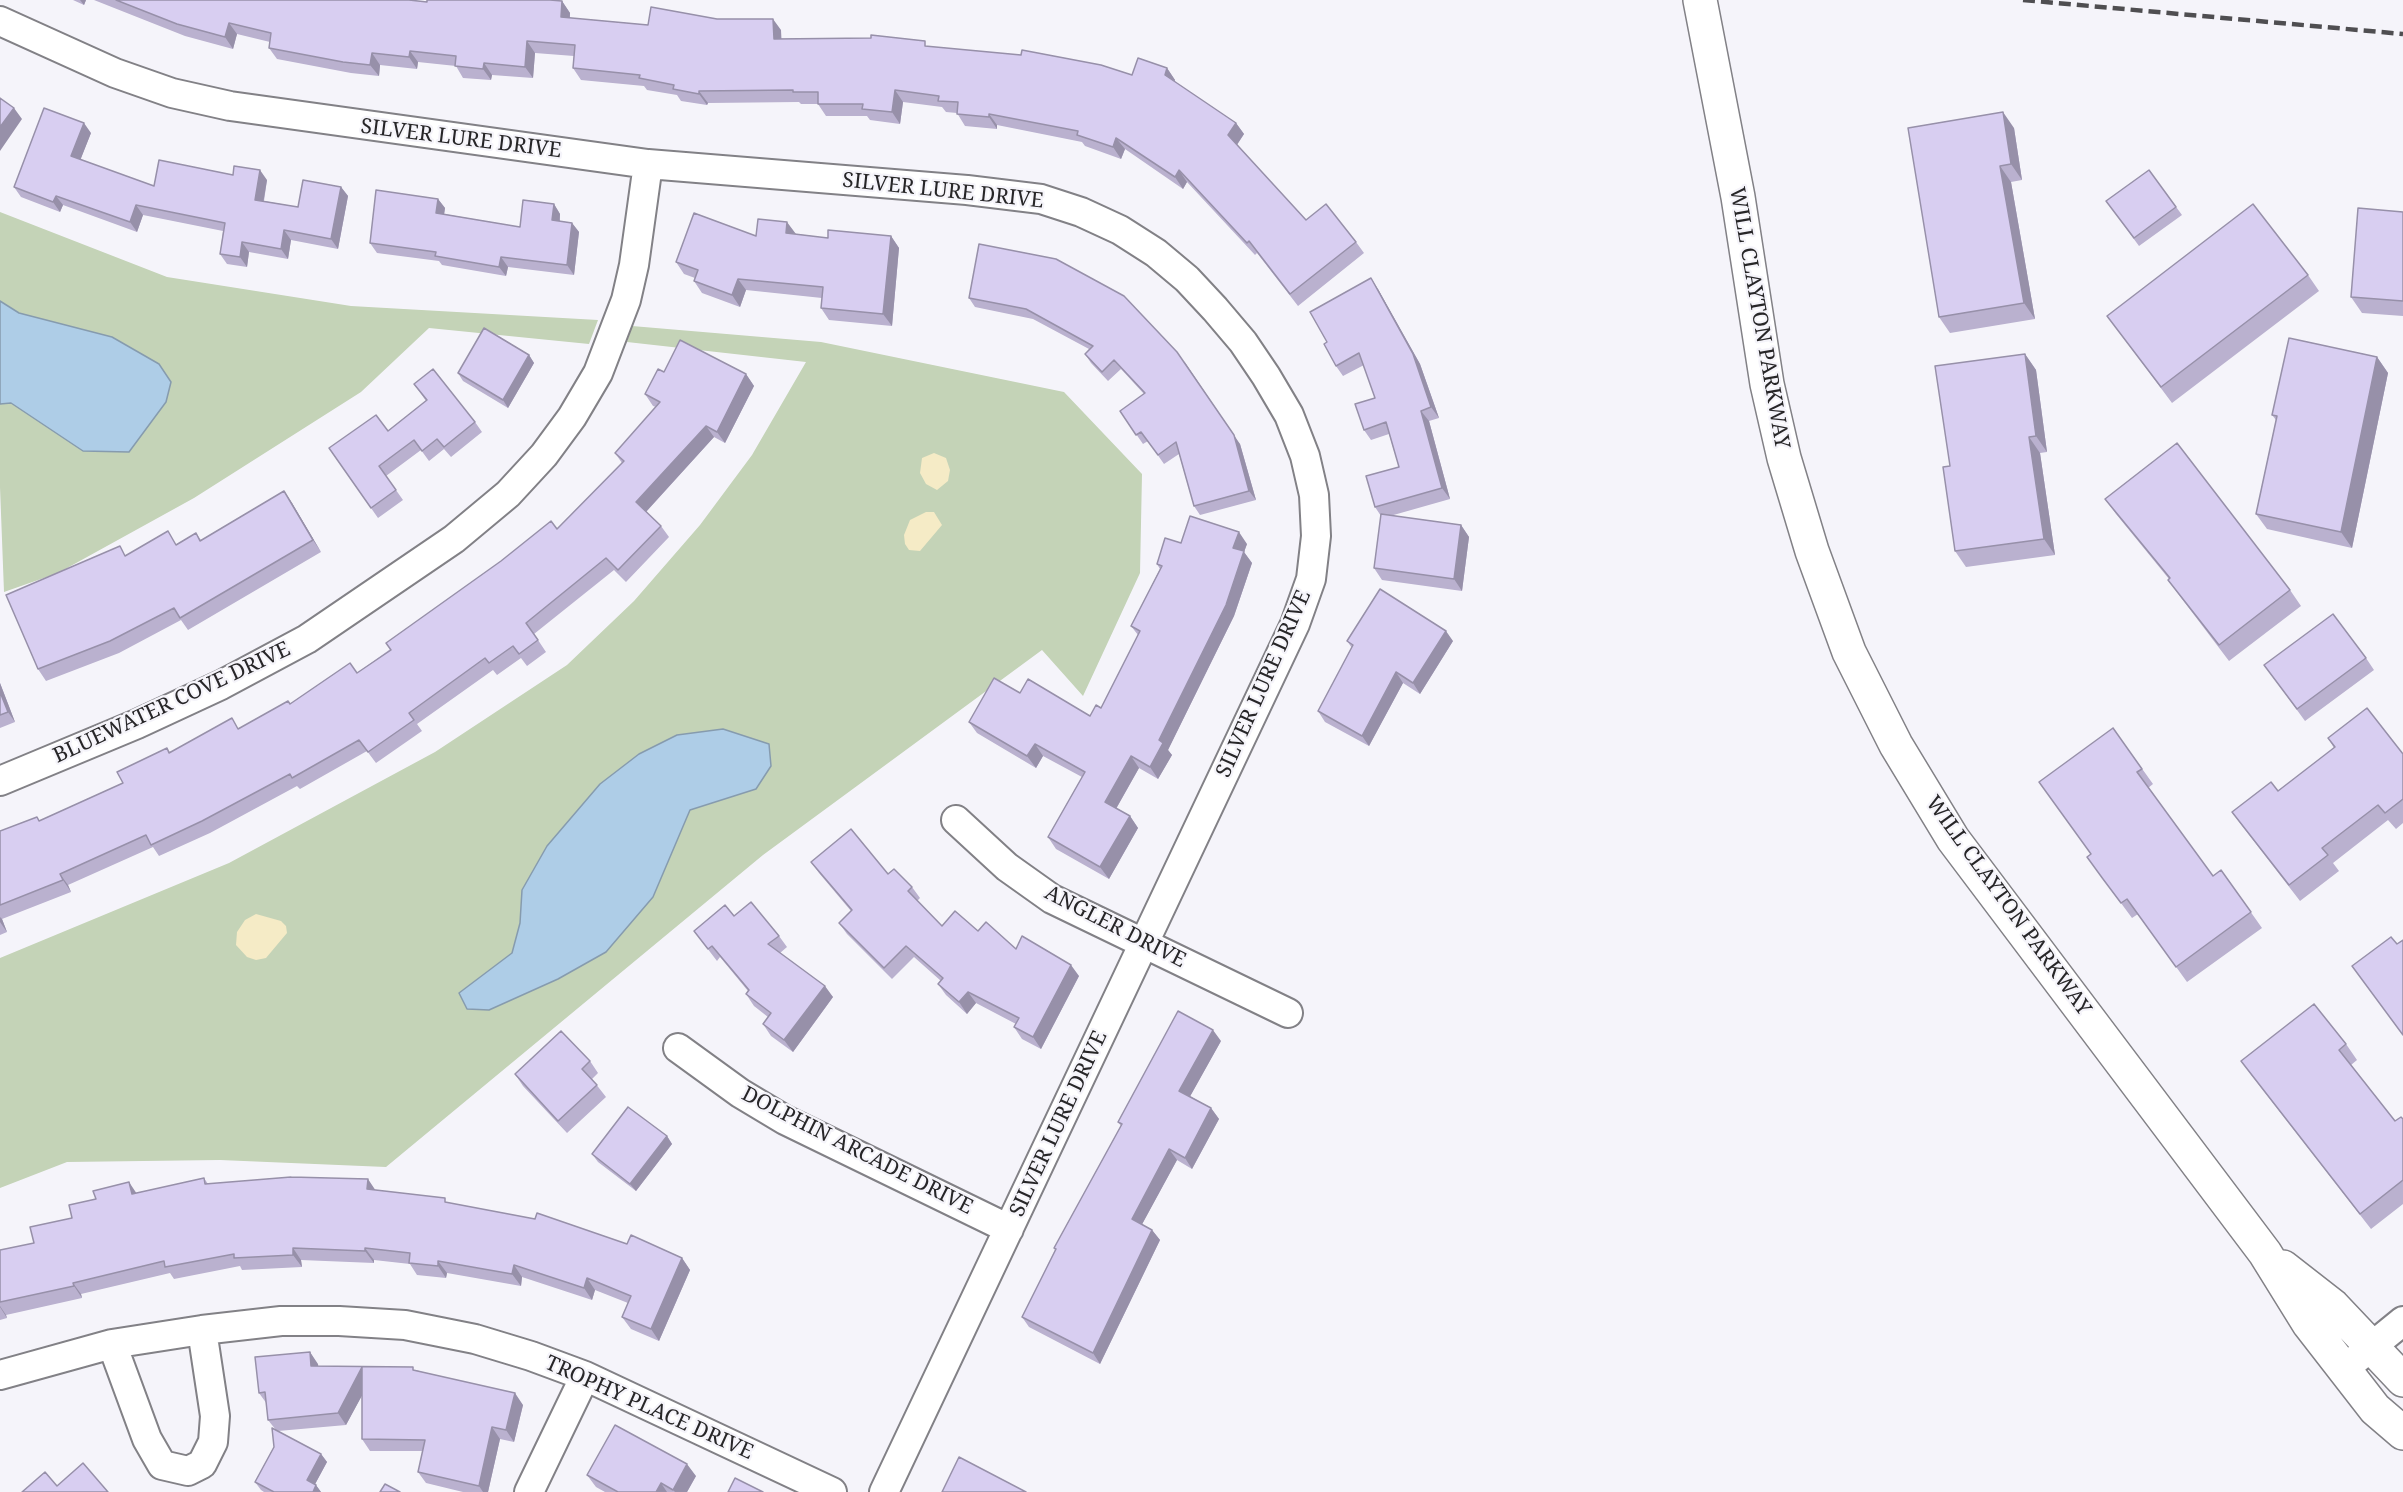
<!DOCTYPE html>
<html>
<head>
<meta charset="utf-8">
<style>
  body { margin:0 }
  canvas { display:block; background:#f5f4fa }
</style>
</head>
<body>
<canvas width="2403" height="1492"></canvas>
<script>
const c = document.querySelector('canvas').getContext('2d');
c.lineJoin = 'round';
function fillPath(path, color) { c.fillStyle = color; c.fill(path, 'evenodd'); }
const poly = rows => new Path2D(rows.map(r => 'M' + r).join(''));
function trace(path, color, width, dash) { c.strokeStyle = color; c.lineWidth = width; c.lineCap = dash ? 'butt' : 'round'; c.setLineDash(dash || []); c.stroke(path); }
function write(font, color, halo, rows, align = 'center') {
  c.font = font + ' "Noto Serif",serif'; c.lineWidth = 4.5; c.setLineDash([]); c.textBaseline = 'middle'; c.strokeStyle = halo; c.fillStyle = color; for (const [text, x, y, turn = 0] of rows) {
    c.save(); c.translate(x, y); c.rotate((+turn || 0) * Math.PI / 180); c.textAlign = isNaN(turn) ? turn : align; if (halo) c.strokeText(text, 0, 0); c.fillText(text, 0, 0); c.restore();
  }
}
fillPath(poly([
  [0,212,167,277,351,306,598,320,589,344,429,328,361,392,194,498,58,573,4,592,0,487],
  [632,326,821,342,1064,392,1142,474,1140,573,1083,696,1042,650,763,855,386,1167,220,1160,67,1162,0,1188,0,958,229,863,435,752,567,665,634,601,700,525,752,455,806,362,627,342]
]), '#c4d3b7');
fillPath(poly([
  [934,453,946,458,950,470,948,481,937,490,926,484,920,473,922,458],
  [926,512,934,512,942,525,920,551,909,550,905,544,904,535,910,520],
  [256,914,281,921,286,926,287,933,266,958,256,960,247,957,236,945,237,932,245,920]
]), '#f5ebc6');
const water = poly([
  [0,301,19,313,112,337,159,364,171,382,166,402,129,452,83,451,11,403,0,404,0,301],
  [723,729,769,744,771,766,756,789,690,810,653,897,606,952,558,979,489,1010,467,1009,459,993,512,953,520,923,522,890,547,846,600,784,639,754,677,735,723,729]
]);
fillPath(water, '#aecde7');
trace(water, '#869bae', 1.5);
const street = poly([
  [0,21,115,73,172,93,230,106,648,164,967,190,1041,199,1081,212,1120,230,1156,253,1187,279,1215,309,1243,342,1266,376,1289,415,1305,456,1314,495,1316,536,1311,579,1295,624,884,1492],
  [0,781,137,724,221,685,307,639,454,539,508,494,544,455,572,417,598,373,626,300,634,265,648,164],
  [956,820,1007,867,1052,899,1288,1013],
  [678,1048,740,1093,785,1120,1009,1229],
  [112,1344,147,1439,162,1465,188,1471,202,1464,213,1442,215,1416,202,1330],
  [2344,1369,2403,1321],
  [0,1375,112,1344,202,1330,281,1321,339,1321,405,1325,475,1339,531,1356,585,1376,832,1492],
  [529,1492,585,1376]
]);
const secondary = poly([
  [1700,0,1738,197,1767,384,1784,458,1812,551,1849,652,1896,745,1953,839,2265,1253,2309,1324,2375,1409,2403,1433],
  [2283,1267,2333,1306,2403,1380]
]);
trace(street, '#828186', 32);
trace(secondary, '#828186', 36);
trace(street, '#fff', 28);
trace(secondary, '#fff', 33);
trace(poly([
  [2023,0,2403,34]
]), '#4f4e51', 4.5, [12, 6]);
fillPath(poly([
  [73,0,86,0,84,5],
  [94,0,409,0,427,2,562,1,570,13,570,18,648,25,781,30,781,39,929,47,1132,75,1167,68,1175,80,1174,81,1236,123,1244,134,1237,145,1306,220,1356,242,1364,253,1298,306,1257,253,1255,255,1187,182,1183,189,1125,149,1121,159,1085,146,1082,142,997,125,997,129,965,126,957,113,946,112,942,107,903,102,900,124,870,120,867,116,826,116,818,104,801,104,799,102,708,103,707,105,681,101,677,95,647,90,644,86,581,80,573,68,574,56,535,53,533,78,492,75,491,80,463,78,456,66,418,62,417,69,380,65,379,76,351,73,277,59,269,48,270,42,237,34,233,49,185,36],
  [2014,128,2022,180,2011,182,2035,319,1950,333,1939,317],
  [91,133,80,160,154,186,233,175,267,180,264,201,298,207,341,187,348,196,338,249,291,240,288,259,249,252,247,267,227,264,220,254,223,231,143,215,137,232,63,205,60,212,21,197,14,187],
  [2149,170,2182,215,2139,246,2106,201],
  [438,199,445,208,444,214,520,227,554,204,560,214,560,221,572,223,579,232,574,275,508,267,506,276,442,265,439,261,377,253,370,243],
  [2403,212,2403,316,2362,313,2351,297],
  [796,234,828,238,891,236,899,248,892,326,829,320,821,308,822,298,746,290,740,307,702,293,694,281,695,278,684,274,676,262,756,236],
  [979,244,1240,444,1256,500,1200,515,1194,506,1179,454,1164,464,1148,441,1143,444,1120,411,1144,394,1121,369,1108,381,1091,363,1085,354,1089,349,1033,319,975,307,969,298],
  [2308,275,2319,291,2172,403,2107,316],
  [1378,289,1420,364,1439,418,1429,421,1450,499,1390,516,1461,525,1469,537,1462,591,1382,580,1374,568,1381,516,1375,507,1399,467,1389,434,1371,440,1364,430,1375,398,1364,365,1343,376,1336,366,1327,342],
  [2025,354,2036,370,2047,452,2040,453,2055,555,1966,567,1955,551,1950,466],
  [529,355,534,363,508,408,463,381,458,373],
  [2377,357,2388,373,2352,548,2267,529,2256,514,2276,420,2272,415],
  [664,372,746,374,754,386,725,443,714,437,646,512,661,526,669,537,626,582,614,570,534,634,546,652,527,666,521,658,497,675,493,670,417,724,422,731,376,763,367,751,300,789,297,786,210,833,159,856,153,847,68,885,71,892,2,919,7,932,0,935,0,831,37,817,40,821,123,783,167,748,170,752,239,728,357,673,557,529,622,463,615,453,656,407,653,406,645,394],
  [414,384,475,422,482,432,451,457,444,449,429,461,421,450,386,476,403,500,378,518,329,448,388,431,426,401],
  [284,491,292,503,321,552,188,630,181,620,119,653,46,681,38,669,127,555,177,544,196,533,201,540],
  [2105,499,2290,590,2301,606,2229,661,2179,595,2168,580,2169,579,2116,514],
  [1181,543,1247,544,1244,552,1252,563,1234,616,1168,750,1172,755,1158,779,1139,768,1116,809,1130,816,1138,828,1109,879,1056,849,1048,837,1082,777,1043,756,1036,768,977,733,969,722,1020,693,1090,716,1101,708,1138,635,1131,626,1160,569,1157,564],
  [1347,641,1453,641,1420,694,1403,683,1369,746,1325,722,1318,711,1352,648],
  [2366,658,2374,670,2305,721,2273,677],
  [0,683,15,722,0,728],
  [2113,728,2153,784,2148,788,2213,876,2221,870,2262,928,2187,982,2138,914,2132,918,2087,857,2091,854],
  [2328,738,2403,754,2403,823,2396,829,2388,820,2333,863,2339,871,2300,901,2243,827,2232,812,2278,791,2334,748],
  [811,862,888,874,912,887,920,898,917,901,942,926,978,931,1016,949,1079,976,1041,1049,1022,1039,1014,1027,1016,1024,976,1003,967,1014,946,995,938,984,941,981,914,957,892,979,847,934,839,923,851,911,819,873],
  [734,916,779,936,787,947,780,953,833,997,793,1052,771,1036,763,1024,768,1017,754,1006,746,994,748,991,720,957,717,961,694,931],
  [1221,1041,1190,1096,1211,1108,1219,1119,1192,1169,1177,1160,1142,1224,1152,1230,1160,1240,1100,1364,1029,1327,1022,1317,1055,1250,1054,1248,1121,1126,1118,1122],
  [2346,1044,2357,1060,2351,1065,2395,1121,2403,1119,2403,1204,2371,1229,2252,1076,2241,1061],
  [590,1061,598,1073,592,1079,606,1097,567,1133,523,1086,515,1074],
  [667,1136,672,1144,636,1191,598,1162,592,1154],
  [204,1178,208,1184,375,1190,448,1203,627,1244,682,1258,690,1270,659,1341,631,1329,622,1317,628,1303,595,1290,592,1300,522,1277,521,1286,447,1273,446,1278,417,1275,410,1264,374,1260,374,1263,301,1260,302,1267,242,1270,240,1266,174,1279,170,1273,81,1294,82,1298,6,1315,7,1318,0,1320,0,1250,34,1243,72,1218,137,1193],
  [310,1352,318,1366,416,1370,523,1405,514,1442,500,1439,488,1492,463,1492,426,1483,418,1472,423,1451,370,1451,362,1439,362,1395,346,1425,278,1431,321,1454,327,1462,315,1484,321,1492,264,1492,261,1490,255,1482,274,1447,276,1430,268,1420,267,1404,259,1393],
  [587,1475,696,1476,687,1492,605,1492,596,1487]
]), '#bab1cf');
fillPath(poly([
  [80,0,86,0,84,5],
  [562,1,570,13,569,29,561,17],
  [773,19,781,30,782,50,774,39],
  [229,23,237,34,233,49,225,37],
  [527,41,535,53,533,78,525,67],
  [410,51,418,62,417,69,409,57],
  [372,53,380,65,379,76,370,65],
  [484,63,492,75,491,80,483,69],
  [1167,68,1175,80,1173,86,1165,75],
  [895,90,903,102,900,124,892,112],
  [699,91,708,103,707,105,699,94],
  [14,108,22,119,0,151,0,127],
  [2003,112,2014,128,2022,180,2011,164],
  [989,114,997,125,997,129,989,117],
  [84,123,91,133,78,166,71,156],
  [1236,123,1244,134,1236,146,1228,135],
  [1116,138,1125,149,1121,159,1113,147],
  [2000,166,2011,182,2035,319,2024,303],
  [260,170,267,180,262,210,255,200],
  [1179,170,1187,182,1183,189,1175,177],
  [341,187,348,196,338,249,331,239],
  [56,196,63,205,60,212,53,202],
  [438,199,445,208,443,222,436,213],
  [554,204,560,214,559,230,552,220],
  [136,205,143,215,137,232,130,222],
  [787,222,796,234,786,233],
  [572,223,579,232,574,275,567,265],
  [284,230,291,240,288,259,281,249],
  [891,236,899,248,892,326,883,314],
  [242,242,249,252,247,267,240,257],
  [501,257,508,267,506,276,499,267],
  [1371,278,1378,289,1420,364,1439,418,1431,407],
  [738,279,746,290,740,307,732,295],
  [2025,354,2036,370,2047,452,2036,436],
  [529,355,534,363,508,408,503,400],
  [2377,357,2388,373,2352,548,2341,532],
  [1184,361,1240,444,1256,500,1249,491],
  [746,374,754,386,725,443,717,432],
  [1421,411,1429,421,1450,499,1442,488],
  [706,426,714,437,644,514,636,502],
  [2029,437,2040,453,2055,555,2044,539],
  [284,491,292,503,321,552,313,540],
  [1461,525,1469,537,1462,591,1454,579],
  [1239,532,1247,544,1244,552,1252,563,1234,616,1168,750,1172,755,1158,779,1150,767,1159,740],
  [1446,631,1453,641,1420,694,1413,683],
  [1396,672,1403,683,1369,746,1362,736],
  [0,683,15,722,8,712,0,692],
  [1035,744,1043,756,1036,768,1027,756],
  [1131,756,1139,768,1113,814,1105,802],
  [1130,816,1138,828,1109,879,1100,867],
  [60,874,68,885,71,892,63,880],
  [0,917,2,919,7,932,0,922],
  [1071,965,1079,976,1041,1049,1033,1037],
  [825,986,833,997,793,1052,784,1040],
  [968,992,976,1003,967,1014,959,1002],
  [1213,1030,1221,1041,1187,1102,1179,1091],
  [1211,1108,1219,1119,1192,1169,1185,1158],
  [667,1136,672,1144,636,1191,630,1184],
  [1169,1149,1177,1160,1139,1230,1132,1219],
  [368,1179,376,1191,367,1189],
  [129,1182,137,1194,132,1194],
  [1152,1230,1160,1240,1100,1364,1093,1353],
  [293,1248,301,1260,302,1267,293,1255],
  [365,1248,374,1260,374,1263,365,1251],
  [682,1258,690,1270,659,1341,651,1329],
  [438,1261,447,1273,446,1278,438,1266],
  [514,1265,522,1277,521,1286,512,1274],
  [587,1278,595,1290,592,1300,584,1288],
  [73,1283,81,1294,82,1298,74,1286],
  [0,1306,6,1315,7,1318,0,1307],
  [310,1352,318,1364,320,1378,311,1366],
  [362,1367,371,1379,346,1425,338,1413],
  [515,1393,523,1405,514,1442,506,1430],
  [492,1427,500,1439,488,1492,483,1492,479,1486],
  [321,1454,327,1462,313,1488,307,1480],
  [687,1464,696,1476,687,1492,675,1492,673,1490],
  [661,1483,667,1492,656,1492],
  [316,1485,321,1492,313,1492]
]), '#9790a9');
const building = poly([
  [116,0,409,0,427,2,427,0,550,0,562,1,561,17,648,25,651,7,717,19,773,19,774,39,871,38,871,35,925,41,925,46,1021,55,1022,50,1101,65,1132,75,1138,58,1167,68,1165,75,1236,123,1228,135,1306,220,1326,204,1356,242,1290,294,1249,241,1247,243,1179,170,1175,177,1116,138,1113,147,1077,135,1078,131,989,114,989,117,957,114,958,102,938,101,939,96,895,90,892,112,862,109,863,104,818,104,818,92,793,92,793,90,699,91,699,94,673,89,674,85,639,78,640,75,573,68,575,45,527,41,525,67,484,63,483,69,455,66,456,56,410,51,409,57,372,53,370,65,343,62,269,48,271,33,229,23,225,37,177,24,116,0],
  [0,98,14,108,0,127,0,98],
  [44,108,84,123,71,156,154,186,159,160,233,175,234,166,260,170,255,200,298,207,303,180,341,187,331,239,284,230,281,249,242,242,240,257,220,254,225,223,136,205,130,222,56,196,53,202,14,187,44,108],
  [2003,112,2011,164,2000,166,2024,303,1939,317,1908,128,2003,112],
  [2149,170,2176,207,2134,238,2106,201,2149,170],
  [376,190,438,199,436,213,520,227,523,200,554,204,552,220,572,223,567,265,501,257,499,267,435,256,436,252,370,243,376,190],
  [2253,204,2308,275,2161,387,2107,316,2253,204],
  [2358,208,2403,212,2403,301,2351,297,2358,208],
  [694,213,756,236,758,219,787,222,786,233,828,238,828,230,891,236,883,314,821,308,823,287,738,279,732,295,694,281,698,270,676,262,694,213],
  [979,244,1056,259,1124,296,1177,352,1234,435,1249,491,1194,506,1176,442,1158,455,1141,432,1136,435,1120,411,1145,393,1114,360,1102,372,1085,354,1093,346,1026,309,969,298,979,244],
  [1371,278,1413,354,1431,407,1421,411,1442,488,1375,507,1366,476,1399,467,1386,422,1364,430,1355,404,1375,398,1359,353,1336,366,1324,344,1327,342,1310,312,1371,278],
  [484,328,529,355,503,400,458,373,484,328],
  [2289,338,2377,357,2341,532,2256,514,2277,416,2272,415,2289,338],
  [680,340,746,374,717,432,706,426,636,502,661,526,618,570,606,558,526,623,538,640,519,654,513,646,489,663,485,658,409,713,414,720,368,752,359,740,292,778,290,774,202,821,151,845,146,835,60,874,63,880,0,905,0,831,37,817,39,821,123,783,117,772,167,748,169,753,232,718,238,729,288,701,290,704,350,663,357,673,391,650,386,643,501,561,551,521,557,529,624,461,615,453,660,402,645,394,658,369,664,372,680,340],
  [2025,354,2036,436,2029,437,2044,539,1955,551,1943,467,1950,466,1935,366,2025,354],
  [433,369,475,422,444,447,437,439,422,451,414,440,379,466,396,490,371,508,329,448,376,415,388,431,427,400,414,384,433,369],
  [2177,443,2290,590,2219,645,2168,580,2170,578,2105,499,2177,443],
  [284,491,313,540,180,618,174,608,110,641,38,669,6,595,120,546,125,556,168,531,176,545,196,533,200,541,284,491],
  [1381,514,1461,525,1454,579,1374,568,1381,514],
  [1190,516,1239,532,1233,548,1244,551,1226,605,1159,740,1163,743,1150,767,1131,756,1105,802,1130,816,1100,867,1048,837,1085,772,1035,744,1027,756,969,722,994,678,1020,693,1028,679,1090,716,1096,705,1101,708,1140,631,1131,626,1162,566,1157,564,1165,538,1181,543,1190,516],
  [1380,589,1446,631,1413,683,1396,672,1362,736,1318,711,1353,645,1347,641,1380,589],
  [2333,614,2366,658,2297,709,2264,665,2333,614],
  [0,692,8,712,0,715,0,692],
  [2367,708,2403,754,2403,799,2385,813,2378,805,2322,848,2328,855,2289,885,2232,812,2271,782,2278,791,2335,747,2328,738,2367,708],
  [2113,728,2142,769,2137,772,2213,876,2221,870,2251,912,2176,967,2127,899,2121,903,2103,879,2087,857,2091,854,2039,782,2113,728],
  [851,829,888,874,894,869,912,887,908,891,942,926,955,911,978,931,986,922,1016,949,1022,936,1071,965,1033,1037,1014,1027,1019,1018,968,992,959,1002,938,984,943,978,906,946,884,968,839,923,852,910,811,862,851,829],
  [751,902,779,936,768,944,825,986,784,1040,763,1024,771,1013,746,994,749,990,712,946,708,949,694,931,725,905,734,916,751,902],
  [2391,937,2397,944,2403,940,2403,1035,2352,966,2391,937],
  [2314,1004,2346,1044,2339,1050,2395,1121,2401,1117,2403,1119,2403,1180,2360,1214,2241,1061,2314,1004],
  [1178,1011,1213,1030,1179,1091,1211,1108,1185,1158,1169,1149,1132,1219,1152,1230,1093,1353,1022,1317,1056,1249,1054,1248,1122,1124,1118,1122,1178,1011],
  [561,1031,590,1061,582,1069,597,1085,558,1121,515,1074,561,1031],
  [628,1107,667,1136,630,1184,592,1154,628,1107],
  [291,1177,368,1179,367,1189,445,1198,445,1202,535,1219,537,1213,627,1244,631,1235,682,1258,651,1329,622,1317,631,1296,587,1278,584,1288,514,1265,512,1274,438,1261,438,1266,409,1263,410,1253,365,1248,365,1251,293,1248,293,1255,234,1258,234,1254,165,1267,164,1261,73,1283,74,1286,0,1302,0,1250,34,1243,30,1227,72,1218,69,1205,96,1199,93,1191,129,1182,132,1194,204,1178,205,1184,291,1177],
  [310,1352,311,1366,413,1367,413,1370,515,1393,506,1430,492,1427,479,1486,418,1472,425,1440,362,1439,362,1367,338,1413,268,1420,265,1392,259,1393,255,1357,310,1352],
  [615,1425,687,1464,673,1490,661,1483,656,1492,618,1492,587,1475,615,1425],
  [272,1428,321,1454,307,1480,316,1485,313,1492,274,1492,255,1482,274,1447,272,1428],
  [959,1457,1026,1492,942,1492,959,1457],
  [83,1463,108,1492,22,1492,45,1472,57,1486,83,1463],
  [735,1478,763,1492,728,1492,735,1478],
  [385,1484,400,1492,380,1492,385,1484]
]);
fillPath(building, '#d8cef1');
trace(building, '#9790a9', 1.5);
write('21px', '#272628', '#f5f4fa', [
  ["SILVER LURE DRIVE",461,139,7],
  ["SILVER LURE DRIVE",943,191,6],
  ["WILL CLAYTON PARKWAY",1759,318,80],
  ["SILVER LURE DRIVE",1264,684,-66],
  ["BLUEWATER COVE DRIVE",172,703,-25],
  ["WILL CLAYTON PARKWAY",2008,906,54],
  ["ANGLER DRIVE",1115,927,27],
  ["SILVER LURE DRIVE",1059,1124,-65],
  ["DOLPHIN ARCADE DRIVE",857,1151,27],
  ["TROPHY PLACE DRIVE",649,1408,24]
]);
</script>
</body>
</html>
